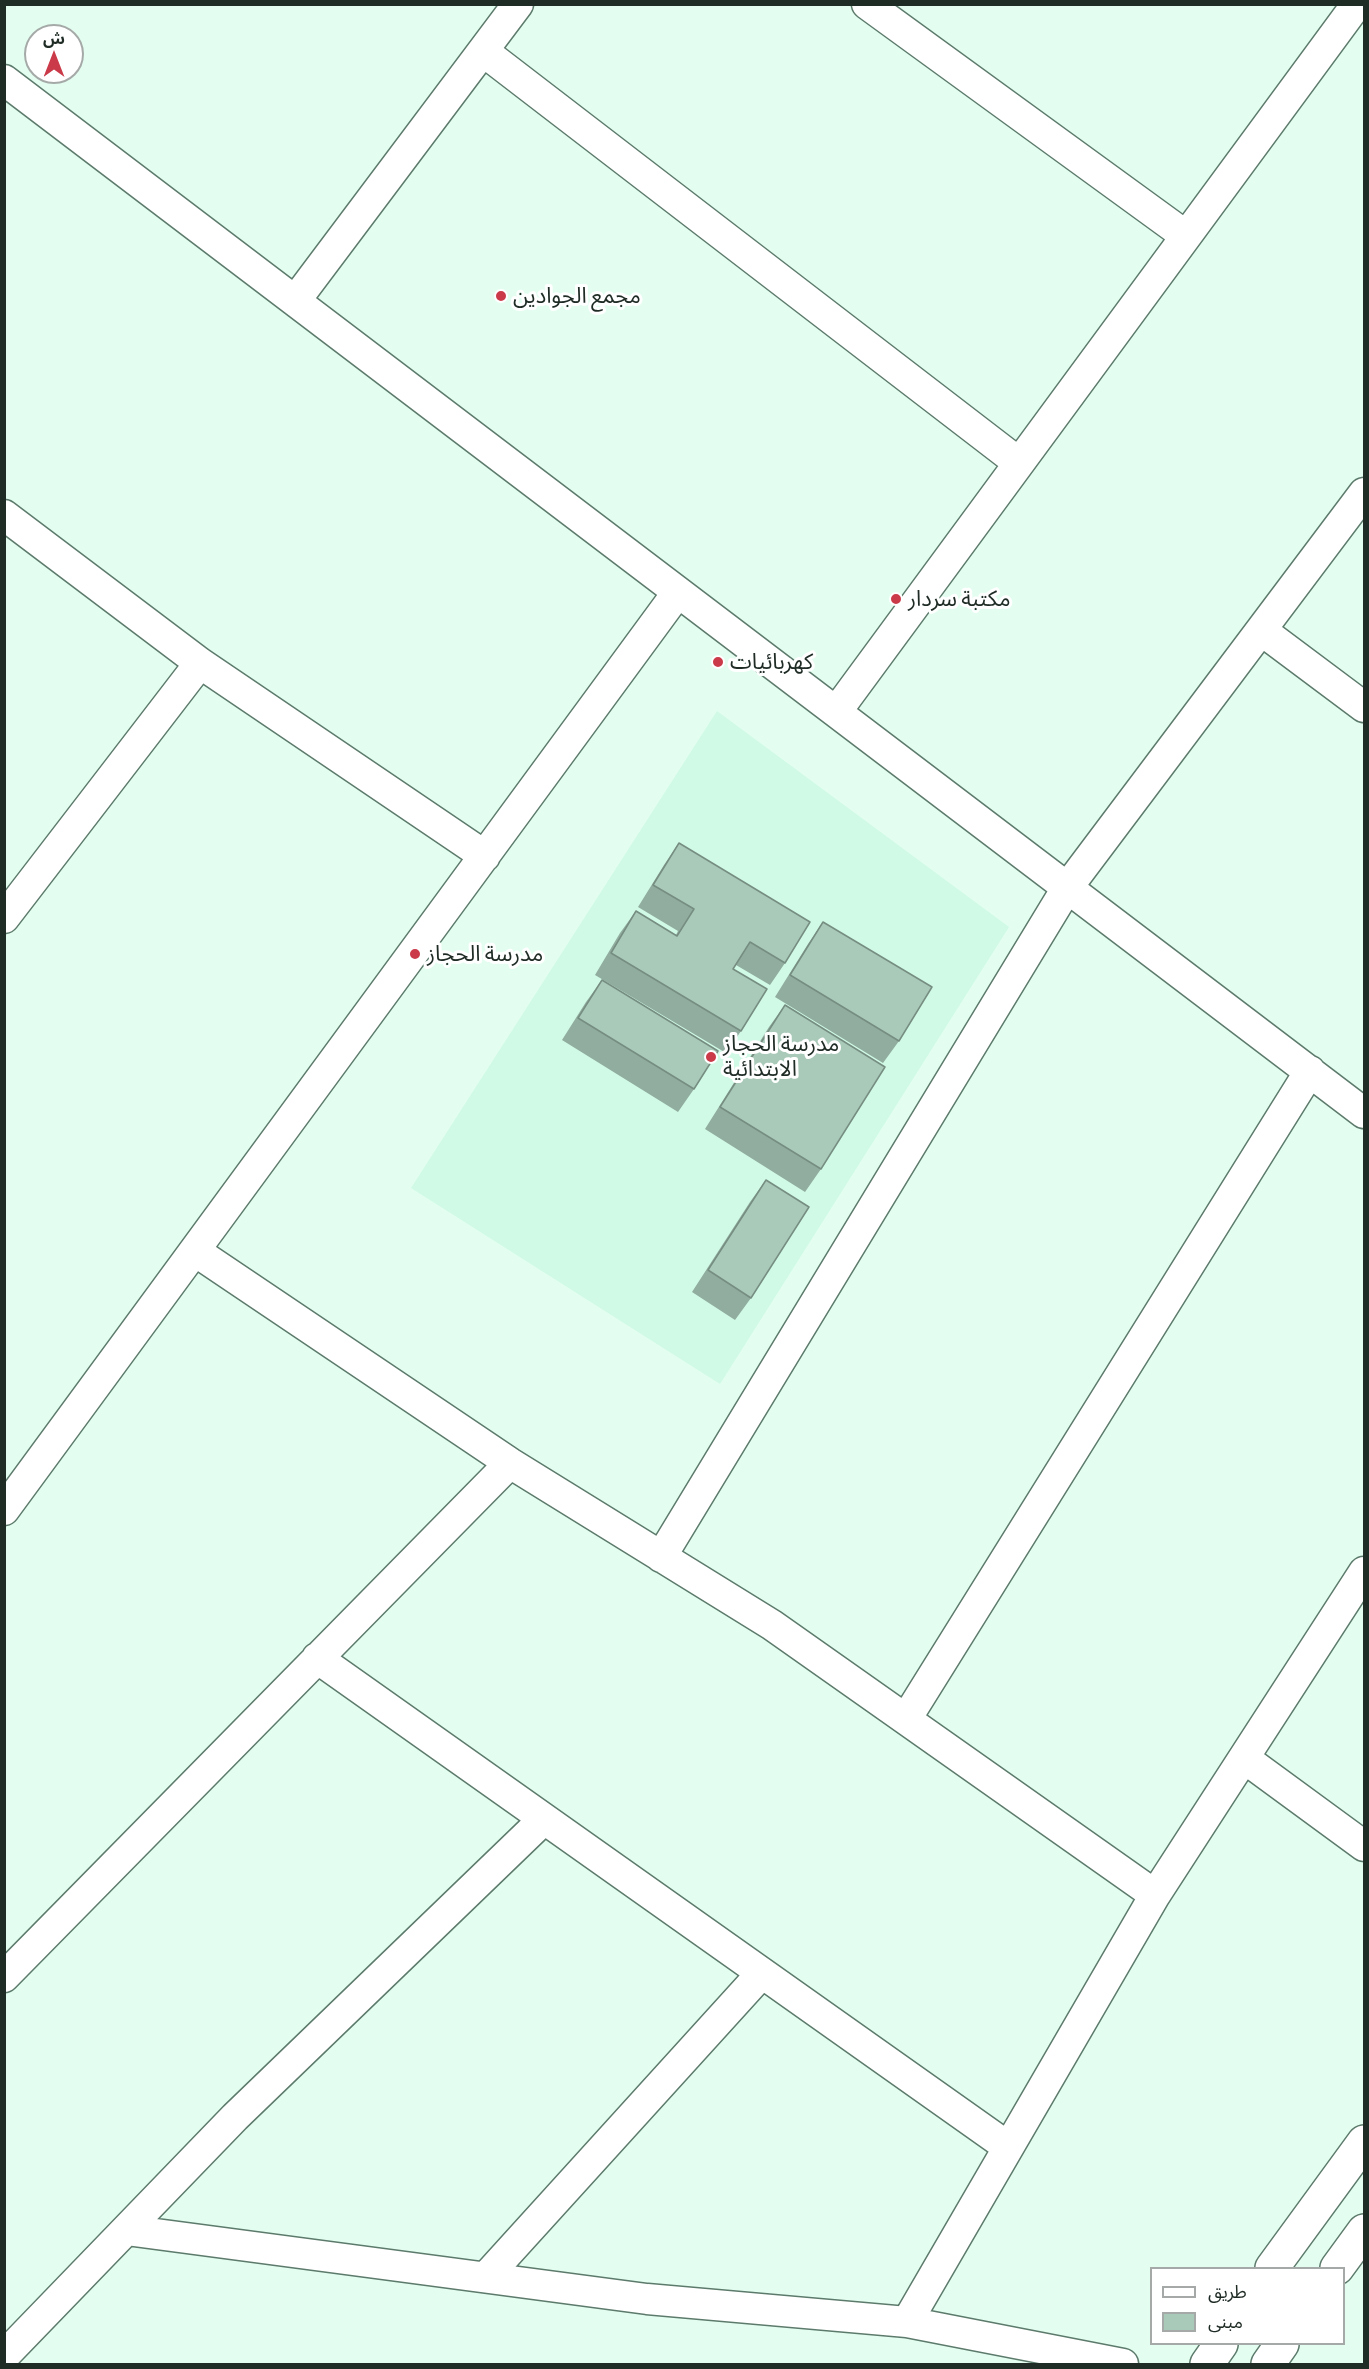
<!DOCTYPE html>
<html>
<head>
<meta charset="utf-8">
<style>
  body { margin:0 }
  #map { position:relative; width:1369px; height:2369px; overflow:hidden; background:#e3fef0; font-family:Commissioner,"Noto Sans Arabic",sans-serif }
  canvas { display:block }
  .frame { position:absolute; inset:0; border:6px solid #1f2b25; pointer-events:none }
  .legend { position:absolute; left:1150px; top:2267px; width:195px; height:78px; box-sizing:border-box; background:#fff; border:2px solid #a5aaa8; margin:0; padding:8px 10px; list-style:none; font-size:18px; color:#1f2b25 }
  .legend li { display:flex; align-items:center; gap:12px; height:30px }
  .legend b { width:30px; border:2px solid #a5aaa8 }
  .north { position:absolute; left:24px; top:24px; width:60px; height:60px; box-sizing:border-box; background:#fff; border:2px solid #a5aaa8; border-radius:50%; rotate:0deg; font-size:16px; font-weight:700; line-height:24px; text-align:center; color:#1f2b25 }
  .north::after { content:''; display:block; margin:auto; width:21px; height:27px; background:#ca3a49; clip-path:polygon(50% 0,100% 100%,50% 72%,0 100%) }
</style>
</head>
<body>
<div id="map">
<canvas width="1369" height="2369"></canvas>
<div class="frame"></div>
<ul class="legend">
<li><b style="height:8px;background:#fff"></b>طريق</li>
<li><b style="height:16px;background:#a9c9b9"></b>مبنى</li>
</ul>
<div class="north">ش</div>
</div>
<script>
const c = document.querySelector('canvas').getContext('2d');
c.lineJoin = 'round';
function fillPath(path, color) { c.fillStyle = color; c.fill(path, 'evenodd'); }
const poly = rows => new Path2D(rows.map(r => 'M' + r).join(''));
function trace(path, color, width, dash) { c.strokeStyle = color; c.lineWidth = width; c.lineCap = dash ? 'butt' : 'round'; c.setLineDash(dash || []); c.stroke(path); }
function write(font, color, halo, rows, align = 'center') {
  c.font = font + ' Commissioner,"Noto Sans Arabic",sans-serif'; c.lineWidth = 6; c.setLineDash([]); c.textBaseline = 'middle'; c.strokeStyle = halo; c.fillStyle = color; for (const [text, x, y, turn = 0] of rows) {
    c.save(); c.translate(x, y); c.rotate((+turn || 0) * Math.PI / 180); c.textAlign = isNaN(turn) ? turn : align; if (halo) c.strokeText(text, 0, 0); c.fillText(text, 0, 0); c.restore();
  }
}
fillPath(poly([
  [717,711,1009,927,720,1384,411,1188]
]), '#d0fae5');
const minor = poly([
  [867,4,1186,236],
  [483,51,1019,463],
  [4,80,1364,1113],
  [295,301,518,4],
  [4,515,200,663,485,856],
  [1261,630,1364,707],
  [836,712,1357,4],
  [4,918,200,663],
  [195,1251,510,1463,772,1625,1155,1895],
  [4,1510,678,592],
  [661,1557,1067,888,1364,493],
  [317,1658,1008,2147],
  [906,1719,1310,1071],
  [1244,1758,1364,1846],
  [4,1977,510,1463],
  [126,2230,647,2299,907,2322,1123,2364],
  [486,2277,762,1973],
  [907,2322,1155,1895,1364,1572],
  [4,2356,235,2117,544,1819]
]);
const secondary = poly([
  [1272,2268,1364,2142],
  [1337,2268,1364,2231],
  [1207,2364,1221,2344],
  [1268,2364,1282,2344]
]);
trace(minor, '#5d7b6c', 33);
trace(secondary, '#5d7b6c', 36);
trace(minor, '#fff', 30);
trace(secondary, '#fff', 33);
fillPath(poly([
  [679,843,785,963,770,985,736,965,733,969,741,1031,726,1053,595,975,620,933,636,911,676,935,678,931,638,907,664,865],
  [823,922,899,1041,883,1063,775,997,808,944],
  [602,980,694,1089,678,1112,562,1040,586,1002],
  [785,1005,821,1169,805,1192,705,1129,769,1027],
  [766,1180,751,1298,735,1320,692,1292,750,1202]
]), '#91ad9f');
const building = poly([
  [679,843,810,922,785,963,750,942,733,969,767,989,741,1031,611,953,636,911,677,936,694,909,653,885,679,843],
  [823,922,932,987,899,1041,790,975,823,922],
  [602,980,718,1051,694,1089,578,1018,602,980],
  [785,1005,885,1067,821,1169,720,1107,785,1005],
  [766,1180,809,1207,751,1298,708,1270,766,1180]
]);
fillPath(building, '#a9c9b9');
trace(building, '#768d82', 1.5);
for (const [x, y, r, color] of [
  [501,296,6,"#ca3a49"],
  [896,599,6,"#ca3a49"],
  [718,662,6,"#ca3a49"],
  [415,954,6,"#ca3a49"],
  [711,1057,6,"#ca3a49"]
]) { const dot = new Path2D(); dot.arc(x, y, r, 0, 2 * Math.PI); c.fillStyle = color; c.fill(dot); trace(dot, '#fff', 2); }
write('22px', '#1f2b25', '#fff', [
  ["مجمع الجوادين",513,296],
  ["مكتبة سردار",908,599],
  ["كهربائيات",730,662],
  ["مدرسة الحجاز",427,954],
  ["مدرسة الحجاز",723,1044],
  ["الابتدائية",723,1069]
], 'left');
</script>
</body>
</html>
